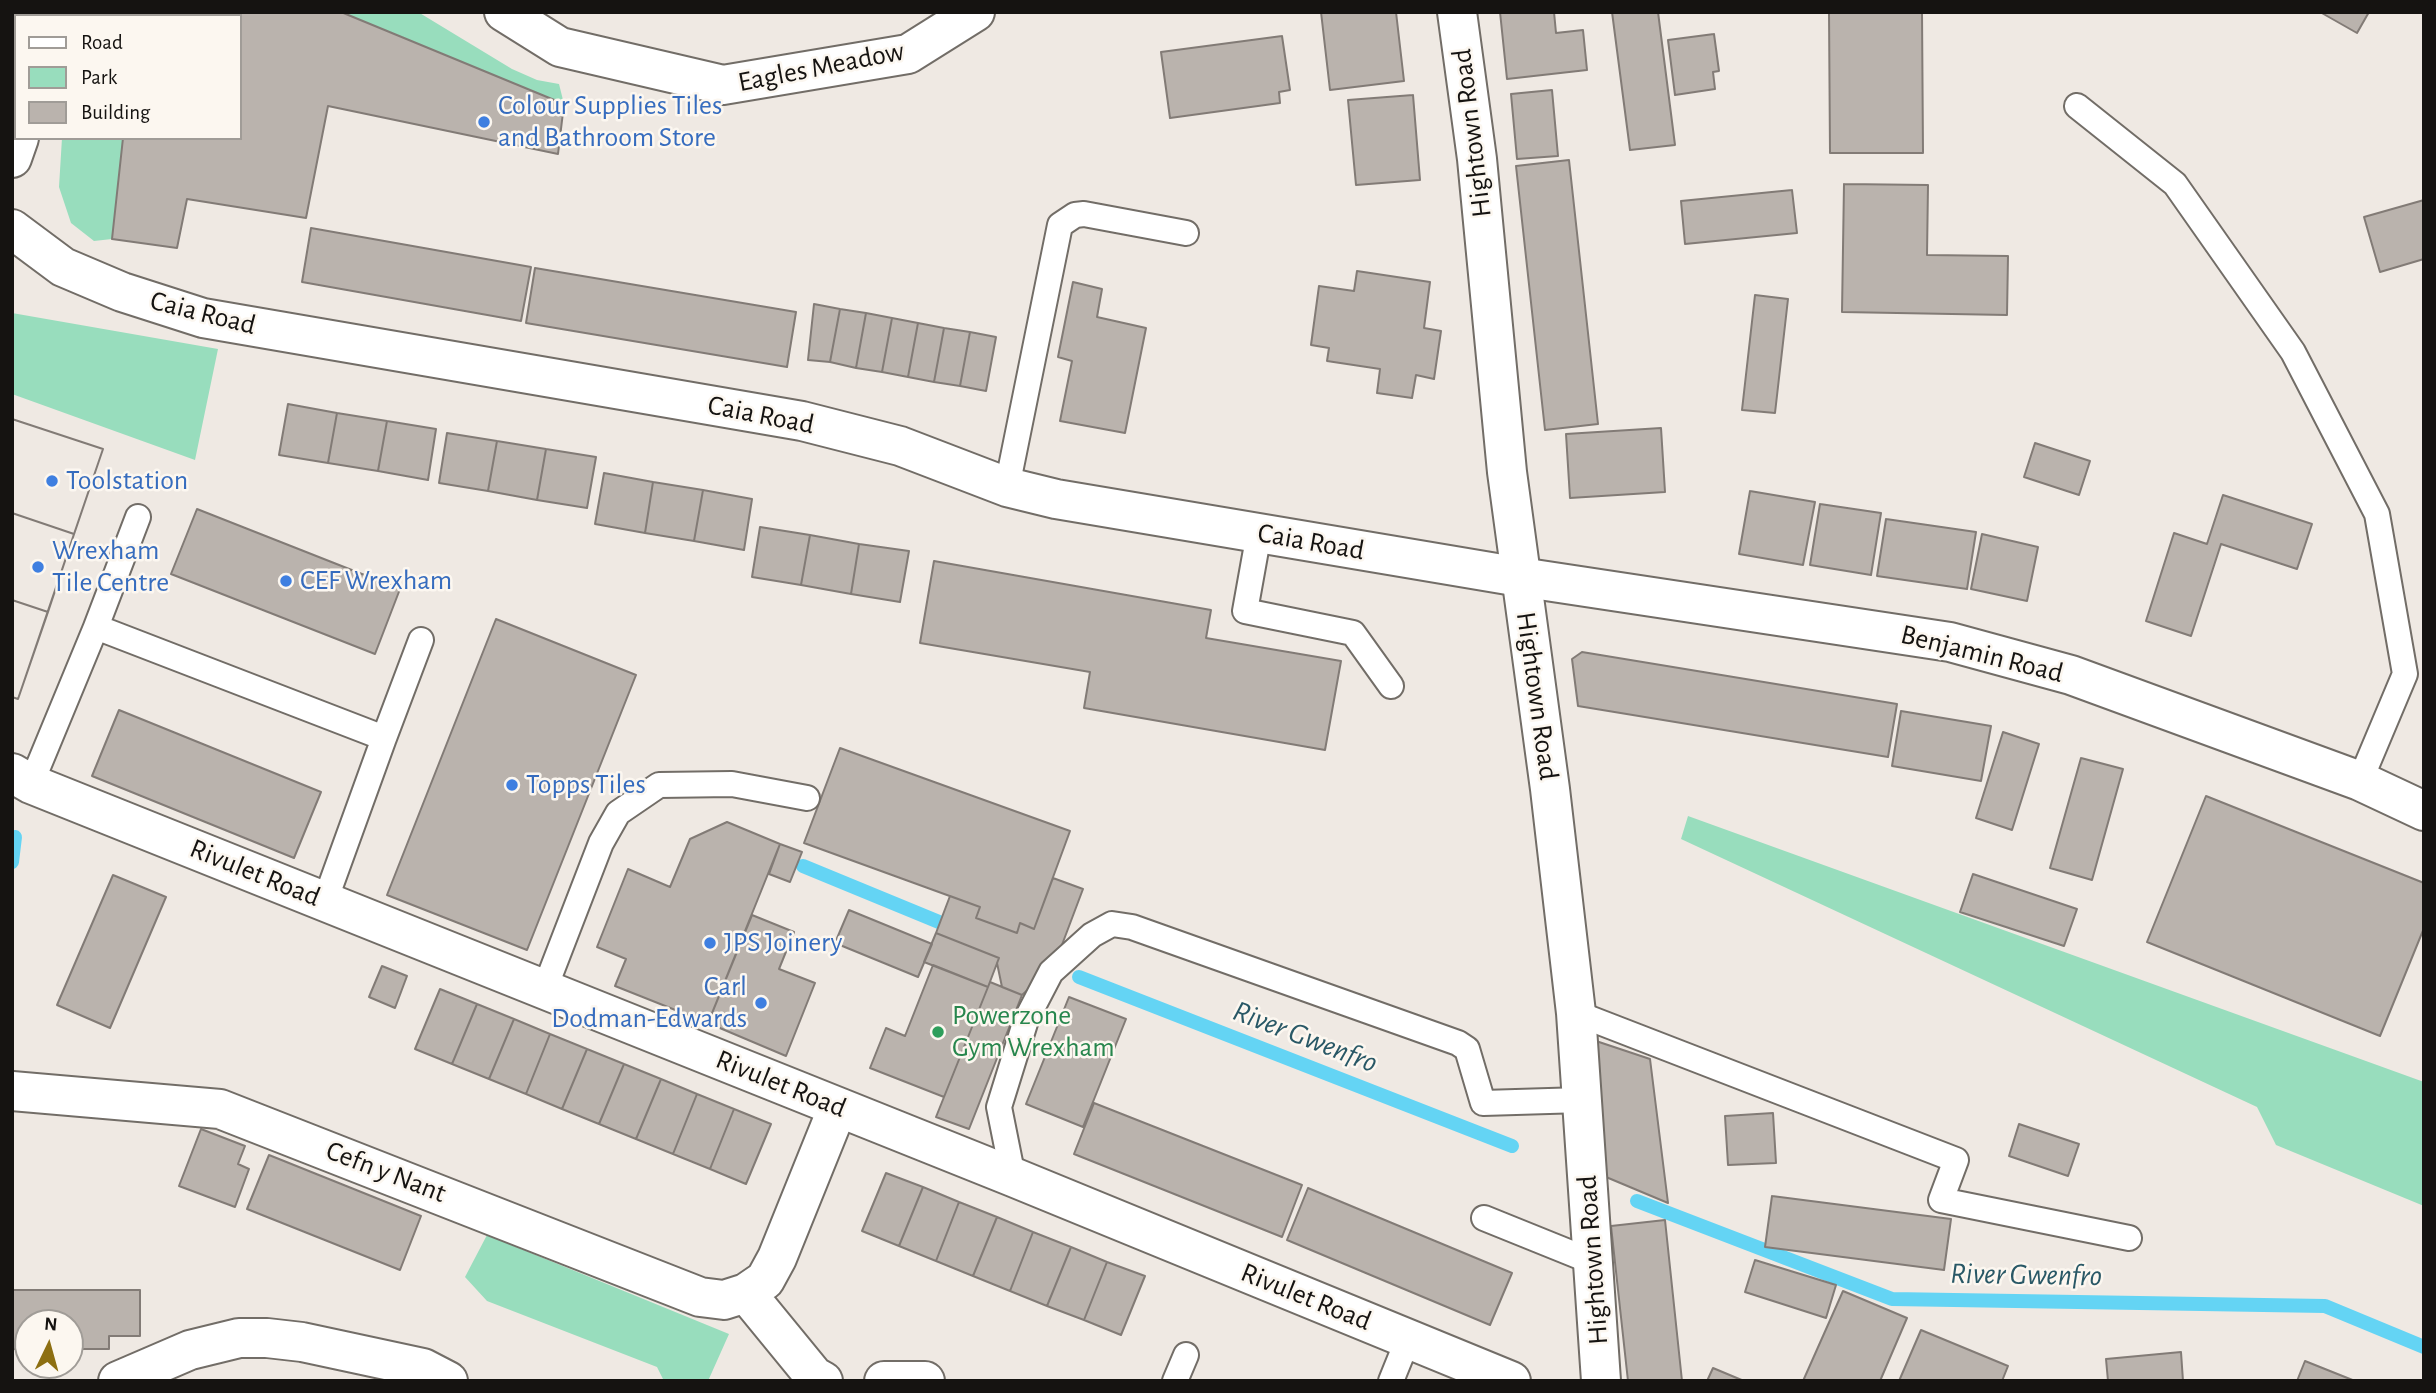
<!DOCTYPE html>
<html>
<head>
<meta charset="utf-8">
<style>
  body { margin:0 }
  #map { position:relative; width:2436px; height:1393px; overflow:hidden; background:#efe9e3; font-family:"Alegreya Sans",sans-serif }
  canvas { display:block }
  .frame { position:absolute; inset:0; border:14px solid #151311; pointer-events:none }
  .legend { position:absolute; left:14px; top:14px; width:228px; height:126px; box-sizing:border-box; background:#fcf7f0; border:2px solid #a09c97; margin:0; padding:9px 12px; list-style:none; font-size:21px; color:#151311 }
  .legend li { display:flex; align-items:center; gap:14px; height:35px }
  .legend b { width:35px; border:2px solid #a09c97 }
  .north { position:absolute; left:14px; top:1309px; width:70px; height:70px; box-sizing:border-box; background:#fcf7f0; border:2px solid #a09c97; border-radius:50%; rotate:5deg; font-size:19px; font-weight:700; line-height:28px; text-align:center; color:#151311 }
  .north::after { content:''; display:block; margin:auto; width:24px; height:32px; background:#8d6f12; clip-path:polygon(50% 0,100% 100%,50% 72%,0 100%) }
</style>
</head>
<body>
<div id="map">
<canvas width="2436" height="1393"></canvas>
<div class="frame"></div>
<ul class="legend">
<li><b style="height:9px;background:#fff"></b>Road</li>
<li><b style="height:19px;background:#98ddbd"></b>Park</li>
<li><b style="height:19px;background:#bab3ad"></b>Building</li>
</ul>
<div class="north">N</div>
</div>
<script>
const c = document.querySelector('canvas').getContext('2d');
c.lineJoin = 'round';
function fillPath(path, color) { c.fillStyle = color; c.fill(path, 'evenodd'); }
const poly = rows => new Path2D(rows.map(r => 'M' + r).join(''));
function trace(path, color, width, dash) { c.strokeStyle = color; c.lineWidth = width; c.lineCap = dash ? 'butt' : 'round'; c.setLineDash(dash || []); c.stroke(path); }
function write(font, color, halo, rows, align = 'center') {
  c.font = font + ' "Alegreya Sans",sans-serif'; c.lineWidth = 5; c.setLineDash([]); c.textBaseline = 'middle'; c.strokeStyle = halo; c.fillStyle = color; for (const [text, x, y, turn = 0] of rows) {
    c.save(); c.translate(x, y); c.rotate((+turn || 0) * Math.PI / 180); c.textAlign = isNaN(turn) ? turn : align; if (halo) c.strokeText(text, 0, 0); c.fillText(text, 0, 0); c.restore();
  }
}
fillPath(poly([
  [341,12,418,12,512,69,537,80,559,84,564,104],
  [62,138,123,138,112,239,94,241,71,223,59,187],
  [12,313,218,349,195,460,12,394],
  [1688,816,2424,1082,2424,1206,2276,1145,2257,1107,1681,839],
  [487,1235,729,1334,708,1381,664,1381,657,1367,487,1301,465,1277]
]), '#98ddbd');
trace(poly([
  [12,862,15,837],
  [803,866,939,922],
  [1079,977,1512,1146],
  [1637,1201,1892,1299,2325,1306,2424,1347]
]), '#64d4f4', 14);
const building = poly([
  [138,12,341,12,564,104,558,154,328,106,306,218,187,199,177,248,112,239,123,138,240,138,240,16,137,16,138,12],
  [1321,12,1396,12,1404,81,1330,90,1321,12],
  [1500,12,1554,12,1556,33,1583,30,1587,70,1507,79,1500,12],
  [1612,12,1658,12,1675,145,1630,150,1612,12],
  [1829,12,1922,12,1923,153,1830,153,1829,12],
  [2320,12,2369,12,2357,33,2320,12],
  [1714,34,1719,71,1713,72,1715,89,1675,95,1668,40,1714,34],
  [1282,36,1290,90,1279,92,1280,103,1170,118,1161,52,1282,36],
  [1552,90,1558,156,1517,159,1511,94,1552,90],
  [1413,95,1420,180,1356,185,1348,100,1413,95],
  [1569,160,1598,424,1545,430,1516,166,1569,160],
  [1844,184,1928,185,1927,255,2008,256,2007,315,1842,312,1844,184],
  [1792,190,1797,233,1685,244,1681,201,1792,190],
  [2424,200,2424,259,2380,272,2364,217,2424,200],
  [311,228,531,267,521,321,302,282,311,228],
  [535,268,796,312,787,367,526,323,535,268],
  [1357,271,1430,282,1424,328,1441,331,1434,379,1416,375,1412,398,1377,393,1380,369,1327,361,1329,348,1311,345,1319,286,1354,291,1357,271],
  [1073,282,1102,289,1097,317,1146,328,1125,433,1060,421,1072,361,1058,357,1073,282],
  [1755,295,1788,299,1775,413,1742,410,1755,295],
  [814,304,840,309,830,362,808,360,814,304],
  [840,309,866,313,856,368,830,362,840,309],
  [866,313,892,318,882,372,856,368,866,313],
  [892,318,918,323,908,377,882,372,892,318],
  [918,323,944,328,934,382,908,377,918,323],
  [944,328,970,332,960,386,934,382,944,328],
  [970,332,996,337,986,391,960,386,970,332],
  [288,404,337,413,328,463,279,455,288,404],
  [337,413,387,421,378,471,328,463,337,413],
  [12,419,103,449,18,699,12,697,12,419],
  [12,419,103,449,74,534,12,513,12,419],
  [387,421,436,429,428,480,378,471,387,421],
  [1661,428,1665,492,1570,498,1566,434,1661,428],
  [447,433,497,441,488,491,439,483,447,433],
  [497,441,546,449,537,500,488,491,497,441],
  [2035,443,2090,461,2079,495,2024,477,2035,443],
  [546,449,596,457,587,508,537,500,546,449],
  [604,473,653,482,645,533,595,524,604,473],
  [653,482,703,490,694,541,645,533,653,482],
  [703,490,752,499,744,550,694,541,703,490],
  [1750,491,1815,502,1803,565,1739,554,1750,491],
  [2223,495,2312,524,2297,569,2221,544,2191,636,2146,621,2174,533,2207,544,2223,495],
  [1820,504,1881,513,1871,575,1810,565,1820,504],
  [197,509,400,589,375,654,171,574,197,509],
  [12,513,74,534,48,612,12,600,12,513],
  [1886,519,1976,532,1967,589,1877,576,1886,519],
  [760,527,810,535,801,585,752,577,760,527],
  [1982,534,2038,547,2027,601,1971,589,1982,534],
  [810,535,859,544,851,594,801,585,810,535],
  [859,544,909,551,900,602,851,594,859,544],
  [934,561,1211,610,1206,638,1341,661,1325,750,1084,708,1090,672,920,643,934,561],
  [12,600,48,612,18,699,12,697,12,600],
  [496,619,636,675,527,950,387,895,496,619],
  [1582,652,1897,704,1888,757,1578,706,1572,659,1582,652],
  [119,710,321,792,294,858,92,776,119,710],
  [1901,711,1991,726,1981,781,1892,766,1901,711],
  [2003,732,2039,744,2012,830,1976,818,2003,732],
  [840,748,1070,831,1034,929,1020,923,1017,933,976,918,980,907,804,843,840,748],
  [2081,758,2123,769,2092,880,2050,868,2081,758],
  [2206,796,2424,883,2424,928,2380,1036,2147,942,2206,796],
  [727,822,780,844,708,1023,615,986,626,959,597,947,628,869,670,887,690,839,727,822],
  [780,844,802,852,790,882,769,874,780,844],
  [1973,874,2077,909,2064,946,1960,912,1973,874],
  [113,875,166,897,110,1028,57,1005,113,875],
  [1053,878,1083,889,1054,966,1022,995,1002,987,997,963,999,958,936,933,950,896,980,907,976,918,1017,933,1020,923,1034,929,1053,878],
  [849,910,932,944,918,977,835,943,849,910],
  [752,915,794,932,779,969,815,983,786,1056,708,1023,752,915],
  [936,933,999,958,988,987,924,962,936,933],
  [933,965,988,987,944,1097,870,1068,886,1028,905,1036,933,965],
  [382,966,407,976,395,1008,369,997,382,966],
  [990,982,1022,995,969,1129,936,1117,990,982],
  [440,989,477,1004,452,1064,415,1049,440,989],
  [1069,997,1126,1019,1083,1127,1026,1104,1069,997],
  [477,1004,514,1019,489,1079,452,1064,477,1004],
  [514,1019,550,1034,526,1094,489,1079,514,1019],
  [550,1034,587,1049,562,1109,526,1094,550,1034],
  [1596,1041,1650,1059,1668,1203,1606,1177,1596,1041],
  [587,1049,624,1064,599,1124,562,1109,587,1049],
  [624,1064,661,1079,636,1139,599,1124,624,1064],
  [661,1079,697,1094,673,1154,636,1139,661,1079],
  [697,1094,734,1109,710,1169,673,1154,697,1094],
  [1094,1103,1302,1185,1282,1237,1074,1154,1094,1103],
  [734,1109,771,1124,746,1184,710,1169,734,1109],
  [1773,1113,1776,1163,1728,1165,1725,1116,1773,1113],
  [2019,1124,2079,1144,2068,1176,2009,1156,2019,1124],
  [201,1129,245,1146,238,1164,249,1169,235,1207,179,1186,201,1129],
  [269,1155,421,1216,400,1270,247,1209,269,1155],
  [886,1173,923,1187,899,1246,862,1231,886,1173],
  [923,1187,959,1202,936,1261,899,1246,923,1187],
  [1308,1188,1512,1273,1490,1325,1287,1240,1308,1188],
  [1772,1196,1951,1219,1944,1270,1765,1247,1772,1196],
  [959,1202,997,1217,973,1276,936,1261,959,1202],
  [997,1217,1033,1232,1010,1291,973,1276,997,1217],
  [1665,1220,1682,1381,1628,1381,1611,1226,1665,1220],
  [1033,1232,1071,1247,1047,1306,1010,1291,1033,1232],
  [1071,1247,1107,1262,1084,1320,1047,1306,1071,1247],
  [1755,1260,1836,1285,1826,1318,1745,1292,1755,1260],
  [1107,1262,1145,1276,1121,1335,1084,1320,1107,1262],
  [12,1290,140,1290,140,1336,109,1336,109,1349,70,1349,70,1323,28,1323,28,1349,12,1349,12,1290],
  [1843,1291,1907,1318,1880,1381,1803,1381,1843,1291],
  [1921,1330,2008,1366,2002,1381,1899,1381,1921,1330],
  [2181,1352,2183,1381,2108,1381,2106,1359,2181,1352],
  [2305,1361,2355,1381,2297,1381,2305,1361],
  [1713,1368,1744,1381,1707,1381,1713,1368]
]);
fillPath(building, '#bab3ad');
trace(building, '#827b76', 2);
const service = poly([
  [2077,106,2175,184,2293,352,2377,514,2405,674,2360,781],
  [1007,487,1060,225,1075,215,1084,214,1186,233],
  [1259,533,1245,611,1353,633,1391,686],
  [96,627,138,517],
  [384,738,421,640],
  [31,784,96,627,384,738,325,901],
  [545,988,601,843,618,813,659,785,732,784,807,798],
  [1576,1013,1956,1160,1941,1200,2129,1238],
  [1013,1177,999,1107,1026,1020,1051,972,1092,935,1112,924,1132,927,1458,1043,1467,1049,1483,1103,1582,1100],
  [1484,1218,1593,1262],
  [1175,1381,1186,1355],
  [1391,1381,1408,1339]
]);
const minor = poly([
  [12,229,63,267,122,292,203,318,802,421,900,446,1007,487,1056,499,1520,577,1950,642,2071,675,2360,781,2424,811],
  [12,773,31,784,1013,1177,1511,1381],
  [12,1091,220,1109,700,1297,724,1300,746,1293,765,1280,777,1258,838,1107],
  [746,1293,814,1376,823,1381],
  [118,1381,190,1350,239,1338,267,1338,302,1342,423,1368,448,1381],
  [884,1381,925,1381]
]);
const tertiary = poly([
  [1457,12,1477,159,1507,472,1550,789,1576,1013,1601,1381]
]);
const primary = poly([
  [504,12,560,47,723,85,908,54,975,12],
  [65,16,66,12],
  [12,158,19,138]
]);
trace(service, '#726d67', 28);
trace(minor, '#726d67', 42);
trace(tertiary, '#726d67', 42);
trace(primary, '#726d67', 42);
trace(service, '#fff', 24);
trace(minor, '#fff', 38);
trace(tertiary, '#fff', 38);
trace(primary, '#fff', 38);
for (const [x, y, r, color] of [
  [484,122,7,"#3f7fe0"],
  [52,481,7,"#3f7fe0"],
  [38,567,7,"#3f7fe0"],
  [286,581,7,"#3f7fe0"],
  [512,785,7,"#3f7fe0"],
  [710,943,7,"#3f7fe0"],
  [761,1003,7,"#3f7fe0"],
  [938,1032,7,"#2e9e5b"]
]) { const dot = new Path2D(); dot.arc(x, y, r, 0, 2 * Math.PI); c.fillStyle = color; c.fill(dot); trace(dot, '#fcf7f0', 2.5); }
write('28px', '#151311', '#fcf7f0', [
  ["Eagles Meadow",821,67,-11],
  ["Hightown Road",1472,133,-97],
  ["Caia Road",203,313,14],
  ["Caia Road",761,415,11],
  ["Caia Road",1311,542,10],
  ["Benjamin Road",1982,654,14],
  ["Hightown Road",1537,696,82],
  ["Rivulet Road",255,873,22],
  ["Rivulet Road",781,1084,22],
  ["Cefn y Nant",386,1172,21],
  ["Hightown Road",1593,1260,-94],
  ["Rivulet Road",1306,1297,22]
]);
write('28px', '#366cbe', '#fcf7f0', [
  ["Colour Supplies Tiles",498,106],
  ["and Bathroom Store",498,138],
  ["Toolstation",66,481],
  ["Wrexham",52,551],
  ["Tile Centre",52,583],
  ["CEF Wrexham",300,581],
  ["Topps Tiles",526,785],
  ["JPS Joinery",724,943],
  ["Carl",747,987,"right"],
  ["Dodman-Edwards",747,1019,"right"]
], 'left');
write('28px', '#27864d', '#fcf7f0', [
  ["Powerzone",952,1016],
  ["Gym Wrexham",952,1048]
], 'left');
write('italic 30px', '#295866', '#fcf7f0', [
  ["River Gwenfro",1305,1037,21],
  ["River Gwenfro",2026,1275,1]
]);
</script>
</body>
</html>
